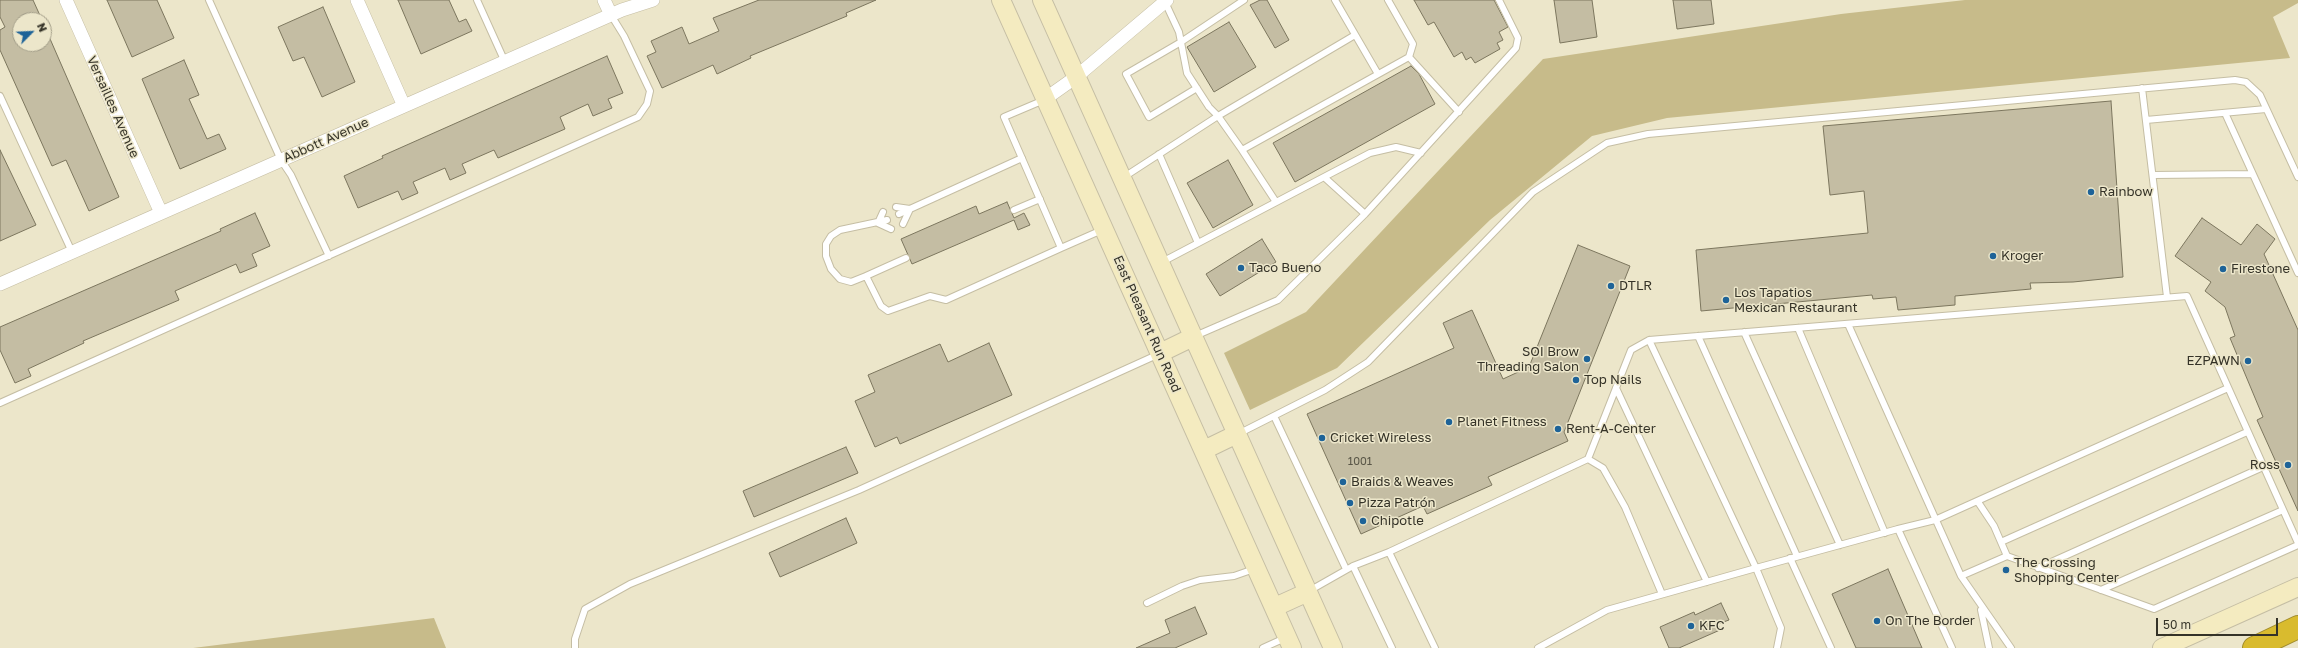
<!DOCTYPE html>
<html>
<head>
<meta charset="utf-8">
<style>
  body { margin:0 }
  #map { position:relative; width:2298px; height:648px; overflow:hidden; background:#ece6ca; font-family:"Golos Text",sans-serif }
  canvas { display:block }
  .north { position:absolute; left:12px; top:12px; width:40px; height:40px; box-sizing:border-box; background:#ece6ca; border:1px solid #a39e89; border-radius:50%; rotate:66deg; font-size:11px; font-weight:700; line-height:16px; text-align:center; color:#353328 }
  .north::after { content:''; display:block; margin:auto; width:14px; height:18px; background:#1e6398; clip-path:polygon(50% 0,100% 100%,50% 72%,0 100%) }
  .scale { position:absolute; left:2156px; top:618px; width:122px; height:18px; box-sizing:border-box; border:2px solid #353328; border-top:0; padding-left:5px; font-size:12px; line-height:14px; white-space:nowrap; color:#353328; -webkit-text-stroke:3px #ece6ca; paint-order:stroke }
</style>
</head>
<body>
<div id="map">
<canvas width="2298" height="648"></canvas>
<div class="north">N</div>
<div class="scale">50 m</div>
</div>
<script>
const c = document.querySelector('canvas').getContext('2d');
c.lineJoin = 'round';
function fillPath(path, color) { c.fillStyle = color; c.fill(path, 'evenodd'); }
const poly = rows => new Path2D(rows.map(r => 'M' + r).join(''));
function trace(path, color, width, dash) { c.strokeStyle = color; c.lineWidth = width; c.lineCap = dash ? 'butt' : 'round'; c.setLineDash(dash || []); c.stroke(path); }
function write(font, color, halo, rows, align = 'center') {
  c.font = font + ' "Golos Text",sans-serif'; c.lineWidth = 3; c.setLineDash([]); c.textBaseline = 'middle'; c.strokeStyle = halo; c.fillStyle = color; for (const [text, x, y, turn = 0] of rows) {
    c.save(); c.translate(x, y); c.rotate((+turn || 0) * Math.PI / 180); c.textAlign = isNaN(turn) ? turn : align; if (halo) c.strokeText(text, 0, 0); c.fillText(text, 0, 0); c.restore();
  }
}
fillPath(poly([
  [1965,0,2298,0,2298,3,2273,17,2290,58,1667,118,1592,136,1490,220,1337,368,1250,410,1224,353,1306,312,1543,59,1841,14],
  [434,618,446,648,193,648]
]), '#c7bb8a');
const building = poly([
  [0,0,33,0,42,20,20,20,20,44,44,44,44,25,119,197,89,211,66,160,52,166,0,50,0,30,5,27,0,17,0,0],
  [107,0,157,0,174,38,132,57,107,0],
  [398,0,449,0,459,22,466,19,472,31,421,54,398,0],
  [759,0,876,0,846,13,847,16,750,56,751,58,717,74,713,65,662,88,647,56,656,52,651,41,682,27,689,44,719,31,713,18,759,0],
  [1260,0,1267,0,1289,40,1275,48,1250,5,1260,0],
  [1414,0,1494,0,1508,27,1499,32,1503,40,1497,43,1500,49,1475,63,1471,57,1466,60,1462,52,1454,57,1434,22,1428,25,1414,0],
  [1554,0,1592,0,1597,37,1560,43,1554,0],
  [1673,0,1711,0,1714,24,1677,29,1673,0],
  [323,7,355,82,322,97,304,57,293,61,278,27,323,7],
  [1229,22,1256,67,1214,92,1187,47,1229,22],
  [607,56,623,93,608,99,612,108,593,116,588,104,560,117,565,129,498,158,494,150,462,164,466,173,450,180,445,168,413,182,418,193,402,200,398,191,358,208,344,176,383,158,382,156,607,56],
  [184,60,199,95,189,99,207,139,219,134,226,149,180,169,142,79,184,60],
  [1411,66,1419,74,1435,104,1295,182,1273,143,1411,66],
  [2111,101,2123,277,2073,282,2030,283,2031,289,1955,296,1955,305,1898,310,1896,297,1873,299,1872,295,1701,311,1696,250,1868,233,1864,191,1830,195,1823,126,2111,101],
  [0,150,36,225,0,241,0,150],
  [1228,160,1253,205,1213,228,1187,183,1228,160],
  [1007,202,1014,218,1024,213,1030,225,1018,230,1014,220,912,264,901,239,976,206,979,214,1007,202],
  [255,213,270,246,252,254,257,266,240,273,236,264,175,291,179,300,83,341,84,343,28,369,31,376,15,383,0,350,0,327,221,231,220,229,255,213],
  [2202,218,2241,245,2257,224,2275,239,2264,254,2298,330,2298,511,2257,420,2263,417,2230,338,2235,336,2225,307,2205,291,2211,282,2175,256,2202,218],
  [1262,239,1276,262,1220,296,1206,274,1262,239],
  [1578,245,1630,266,1564,432,1568,441,1488,477,1492,485,1427,514,1423,506,1361,534,1307,414,1454,348,1443,323,1472,310,1503,379,1529,367,1578,245],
  [989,343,1012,395,900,444,897,437,875,447,855,401,875,392,868,375,940,344,948,362,989,343],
  [846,447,858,473,754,517,743,491,846,447],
  [846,518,857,543,780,577,769,553,846,518],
  [1888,569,1922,648,1856,648,1832,594,1888,569],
  [1721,603,1729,620,1718,624,1720,630,1679,648,1669,648,1660,627,1694,612,1695,615,1721,603],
  [1195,607,1207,634,1175,648,1136,648,1170,633,1165,620,1195,607]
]);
fillPath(building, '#c4bda3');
trace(building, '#7c765e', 1);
const lane = poly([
  [209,0,281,160,291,175,329,256],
  [477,0,505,62],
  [1335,0,1378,74],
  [1355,35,1218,116,1242,150,1409,57,1413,44,1388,0],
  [1409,57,1459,112],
  [1197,88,1149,117,1126,74,1181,42,1244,0],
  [2142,88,2167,297],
  [0,96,72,252],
  [1044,100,1004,117,1061,248,1102,230],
  [2225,113,2298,273],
  [2146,120,2266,109],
  [1242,150,1276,202],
  [1159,154,1198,243],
  [2153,175,2252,174],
  [1124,177,1218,116,1209,107,1187,73,1179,32,1165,2],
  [1324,177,1370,153,1396,147,1421,153],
  [896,207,910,209],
  [1014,210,1040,199],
  [899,214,1022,158],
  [887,220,840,230,831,236,826,244,826,256,831,269,840,279,851,282,866,276,881,306,888,311,930,296,946,300,1061,248],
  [878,223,891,229],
  [878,223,883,212],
  [903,224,910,209],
  [1162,262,1324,177,1365,214,1516,48,1518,38,1499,0],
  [866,276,906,258],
  [1848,324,1961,576,2011,648],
  [1798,328,1885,533],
  [1744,332,1840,545],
  [1195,336,1278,300,1365,214],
  [1698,336,1797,556],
  [1649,340,1756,568,1898,529,1952,648],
  [1616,388,1707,582],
  [0,403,638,117,647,104,650,91,624,36,611,15],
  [1274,416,1346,569],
  [1238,434,1325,390,1368,362,1533,192,1607,143,1648,134,2235,80,2246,82,2260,95,2298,177],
  [1588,459,1603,468,1625,507,1662,594],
  [1978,502,1994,526,2007,556],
  [1898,529,1935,520,2228,388],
  [2001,542,2247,432],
  [1389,552,1435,648],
  [1790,558,1831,648],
  [1353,566,1392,648],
  [2038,568,2263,467],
  [1961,576,2007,556,2154,609,2298,545],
  [2101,590,2283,510],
  [1309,591,1353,566,1389,552,1588,459,1631,350,1649,340,2187,296,2298,543],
  [1147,603,1182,586,1200,580,1234,576,1254,569],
  [1981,610,1989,648],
  [575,648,575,639,585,609,630,584,859,490,1159,354],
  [1263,648,1285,638],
  [1538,648,1607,610,1756,568,1781,628,1777,648]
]);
const street = poly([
  [66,0,161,213],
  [357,0,404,106],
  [604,0,611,15],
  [1045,99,1076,77,1167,0],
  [0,284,622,10,653,0]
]);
const secondary = poly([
  [1001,0,1292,648],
  [1042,0,1333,648],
  [1160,353,1193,337],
  [1204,450,1237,434],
  [1275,607,1308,592],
  [2162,648,2298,587]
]);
const highway = poly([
  [2254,648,2298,627]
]);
trace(lane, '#c5bea4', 8);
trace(street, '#c5bea4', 14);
trace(secondary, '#c5bea4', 20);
trace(highway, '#a08b2c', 24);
trace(lane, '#fff', 6);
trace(street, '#fff', 13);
trace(secondary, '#f4ebc0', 18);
trace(highway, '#d9bb2e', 22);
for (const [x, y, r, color] of [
  [2091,192,4,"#1e6398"],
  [1993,256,4,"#1e6398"],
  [1241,268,4,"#1e6398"],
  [2223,269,4,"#1e6398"],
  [1611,286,4,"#1e6398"],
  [1726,300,4,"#1e6398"],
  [1587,359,4,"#1e6398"],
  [2248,361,4,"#1e6398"],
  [1576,380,4,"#1e6398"],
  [1449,422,4,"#1e6398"],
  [1558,429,4,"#1e6398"],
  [1322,438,4,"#1e6398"],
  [2288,465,4,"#1e6398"],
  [1343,482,4,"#1e6398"],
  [1350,503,4,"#1e6398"],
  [1363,521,4,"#1e6398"],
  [2006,570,4,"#1e6398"],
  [1877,621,4,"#1e6398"],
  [1691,626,4,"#1e6398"]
]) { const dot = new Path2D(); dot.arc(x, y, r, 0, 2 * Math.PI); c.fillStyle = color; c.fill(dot); trace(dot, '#ece6ca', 1.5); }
write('11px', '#595647', null, [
  ["1001",1360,462]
]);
write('13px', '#353328', '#ece6ca', [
  ["Versailles Avenue",113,107,66],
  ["Abbott Avenue",326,140,-24],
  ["East Pleasant Run Road",1147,324,66]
]);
write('13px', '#353328', '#ece6ca', [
  ["Rainbow",2099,192],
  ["Kroger",2001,256],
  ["Taco Bueno",1249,268],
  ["Firestone",2231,269],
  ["DTLR",1619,286],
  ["Los Tapatios",1734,293],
  ["Mexican Restaurant",1734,308],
  ["SOI Brow",1579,352,"right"],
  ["Threading Salon",1579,367,"right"],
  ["EZPAWN",2240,361,"right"],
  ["Top Nails",1584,380],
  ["Planet Fitness",1457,422],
  ["Rent-A-Center",1566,429],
  ["Cricket Wireless",1330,438],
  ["Ross",2280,465,"right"],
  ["Braids & Weaves",1351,482],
  ["Pizza Patrón",1358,503],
  ["Chipotle",1371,521],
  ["The Crossing",2014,563],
  ["Shopping Center",2014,578],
  ["On The Border",1885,621],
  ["KFC",1699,626]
], 'left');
</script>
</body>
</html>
